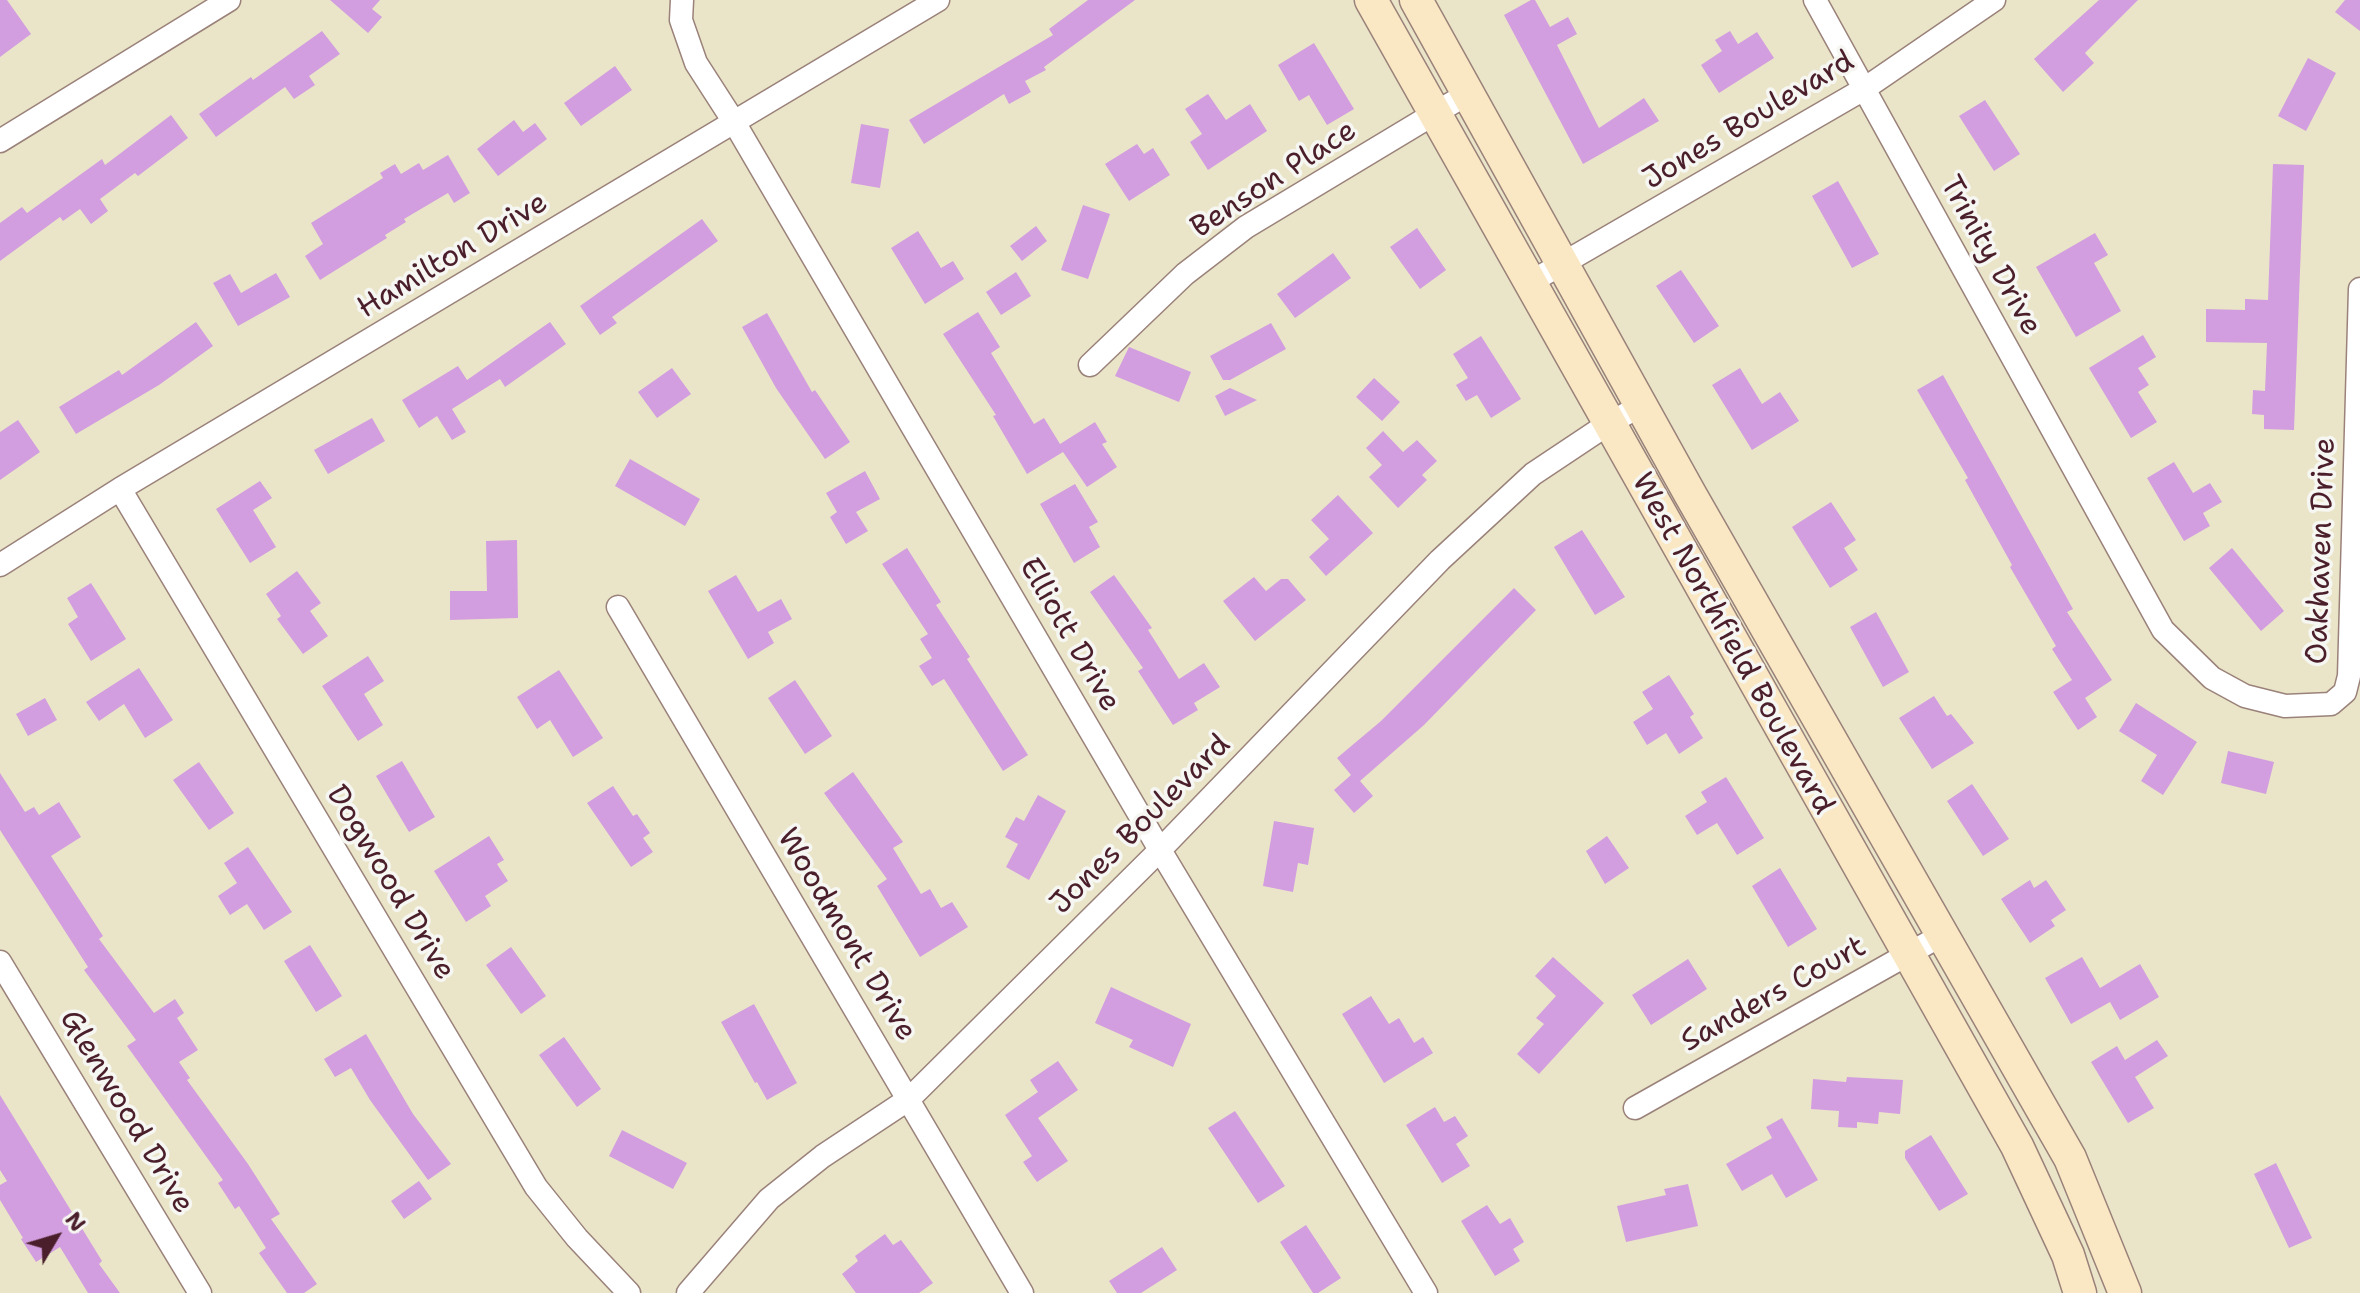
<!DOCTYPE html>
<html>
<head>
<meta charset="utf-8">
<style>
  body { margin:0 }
  #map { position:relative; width:2360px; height:1293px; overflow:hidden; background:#eae5c8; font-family:"Shantell Sans",sans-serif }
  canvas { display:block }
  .north { position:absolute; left:16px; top:1197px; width:80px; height:80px; -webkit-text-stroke:6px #f6f6f2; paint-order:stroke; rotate:52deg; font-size:22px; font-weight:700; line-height:32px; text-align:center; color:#4a1f2b }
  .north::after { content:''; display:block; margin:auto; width:28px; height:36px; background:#4a1f2b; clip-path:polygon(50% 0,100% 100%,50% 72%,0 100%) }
</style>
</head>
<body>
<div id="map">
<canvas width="2360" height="1293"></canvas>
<div class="north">N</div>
</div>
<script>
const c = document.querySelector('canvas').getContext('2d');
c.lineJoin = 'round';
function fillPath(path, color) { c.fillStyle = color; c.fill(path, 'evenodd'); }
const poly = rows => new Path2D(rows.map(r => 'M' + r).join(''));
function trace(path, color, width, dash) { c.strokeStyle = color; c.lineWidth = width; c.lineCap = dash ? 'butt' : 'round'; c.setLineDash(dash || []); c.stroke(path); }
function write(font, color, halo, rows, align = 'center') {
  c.font = font + ' "Shantell Sans",sans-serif'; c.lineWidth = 7; c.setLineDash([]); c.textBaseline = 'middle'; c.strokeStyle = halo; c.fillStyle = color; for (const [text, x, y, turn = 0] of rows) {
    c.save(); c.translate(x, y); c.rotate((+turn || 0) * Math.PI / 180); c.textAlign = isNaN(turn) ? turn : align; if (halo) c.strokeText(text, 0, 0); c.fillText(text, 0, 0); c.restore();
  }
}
fillPath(poly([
  [0,0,7,0,31,34,0,57],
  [330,0,380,0,372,9,382,17,368,33],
  [1088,0,1135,0,1044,67,1046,70,1025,81,1031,92,1009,104,1004,94,924,144,909,120,1053,35,1049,29],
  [1531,0,1535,0,1550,27,1568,17,1577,34,1557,45,1599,128,1644,98,1659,121,1583,164,1504,15],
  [2099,0,2138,0,2085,53,2094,63,2063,92,2034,59],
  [2345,0,2360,0,2360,31,2335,12],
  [322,31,340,54,309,76,315,85,294,99,285,87,216,137,199,114,251,77,253,80],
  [1730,31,1738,44,1757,32,1774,58,1719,93,1701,65,1722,51,1715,40],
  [1314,43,1354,109,1327,125,1309,95,1299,101,1278,65],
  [2308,58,2336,73,2306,131,2278,116],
  [615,66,632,90,581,126,564,103],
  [1208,94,1226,120,1250,104,1267,131,1208,170,1190,142,1202,134,1185,109],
  [1985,100,2020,154,1994,171,1959,116],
  [171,115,188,138,138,176,135,173,100,199,108,211,91,224,80,209,63,221,60,217,0,261,0,223,22,207,27,213,102,159,105,165],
  [514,120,523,132,535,123,547,139,498,176,477,149],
  [861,124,889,129,880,188,851,183],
  [1137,144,1144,154,1153,148,1170,175,1129,201,1105,164],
  [448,155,470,193,454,203,448,193,404,219,406,222,385,235,387,238,320,280,305,256,323,244,311,223,383,178,380,173,395,164,401,174,419,163,423,170],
  [2273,164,2304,165,2294,430,2264,429,2264,415,2252,414,2253,390,2265,391,2267,343,2206,342,2206,309,2245,310,2245,299,2268,300],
  [1838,181,1879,254,1852,268,1812,196],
  [1083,205,1110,214,1088,279,1061,270],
  [702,219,718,241,612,317,617,323,600,335,580,306],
  [1036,226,1047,241,1022,261,1010,246],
  [1417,228,1446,270,1420,289,1390,247],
  [918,231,941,268,953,261,964,279,925,304,891,248],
  [2095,233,2108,255,2094,263,2121,311,2076,337,2036,267],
  [1333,253,1351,278,1295,318,1277,294],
  [1681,270,1719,326,1694,343,1656,286],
  [1016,272,1031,296,1001,315,986,292],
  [276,273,290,297,238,326,213,283,230,274,241,293],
  [978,312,1000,347,991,353,1034,424,1044,418,1060,444,1095,422,1107,442,1102,444,1117,467,1087,487,1063,452,1027,474,993,416,996,415,943,334],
  [767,313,812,392,815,390,850,442,825,459,776,388,742,327],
  [196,322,213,346,159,385,76,434,59,407,119,370,122,375],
  [550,322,566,344,505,387,500,379,452,409,466,432,452,440,437,416,419,428,402,400,458,366,467,380],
  [1271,323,1286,349,1230,380,1223,380,1210,356],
  [2143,335,2156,357,2138,368,2149,385,2138,392,2157,422,2131,438,2089,368],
  [1481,336,1521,399,1491,418,1477,395,1466,401,1456,385,1468,378,1453,354],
  [1129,347,1191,372,1179,402,1115,376],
  [672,368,691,394,657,418,638,392],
  [1740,368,1762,404,1780,392,1799,421,1752,450,1712,385],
  [1943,375,2073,609,2067,612,2112,680,2085,698,2097,717,2078,730,2053,692,2072,680,2052,649,2056,646,2010,567,2012,565,1965,480,1968,478,1917,390],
  [1374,378,1400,402,1382,421,1356,397],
  [1230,388,1257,400,1225,416,1215,396],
  [372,418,385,441,328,474,314,450],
  [18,420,40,452,0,480,0,432],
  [1383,431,1403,452,1417,440,1437,461,1422,475,1427,480,1398,508,1369,477,1382,465,1366,448],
  [630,459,700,499,685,526,615,486],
  [2174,462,2193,493,2210,483,2222,502,2203,513,2210,526,2184,541,2147,478],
  [865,471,880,499,856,512,868,531,846,544,830,517,837,512,826,493],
  [260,481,272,498,253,510,276,547,250,563,216,509],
  [1075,484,1098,522,1089,527,1100,547,1074,563,1040,504],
  [1338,495,1373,533,1326,576,1309,557,1329,539,1311,520],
  [1831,502,1856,540,1844,548,1858,570,1830,588,1792,527],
  [1582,530,1625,597,1595,615,1554,547],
  [517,540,518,618,450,620,450,591,487,591,486,541],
  [907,548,941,602,936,605,970,657,967,659,1028,755,1003,771,944,679,932,686,919,666,932,658,920,639,928,634,882,564],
  [2232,548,2284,611,2261,631,2209,568],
  [297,571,321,603,310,611,328,636,303,654,277,619,281,616,266,594],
  [736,575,758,612,781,599,792,619,768,632,774,643,748,659,708,591],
  [1114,575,1152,628,1148,630,1179,679,1204,663,1220,687,1194,703,1198,710,1173,725,1138,671,1143,668,1090,592],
  [1254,577,1266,591,1281,579,1288,579,1306,600,1255,641,1223,601],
  [91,583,126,639,91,661,68,624,78,617,67,598],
  [1514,588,1536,610,1424,725,1360,781,1373,796,1354,813,1334,790,1351,775,1337,758,1381,721],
  [1876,612,1909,672,1883,687,1850,627],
  [368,656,384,681,364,694,383,725,358,741,322,686],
  [139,668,173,720,145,738,124,704,99,721,86,702],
  [559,670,603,738,573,757,550,720,537,729,517,697],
  [1669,675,1694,714,1690,717,1703,738,1679,754,1666,733,1647,745,1633,722,1653,709,1642,692],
  [795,680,832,736,805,754,768,698],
  [1934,696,1947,716,1951,714,1974,743,1932,769,1899,718],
  [45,698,57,720,28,736,16,714],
  [2136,703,2197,742,2163,795,2141,781,2157,755,2119,731],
  [2228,751,2274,762,2266,794,2221,783],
  [402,761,435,817,409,832,376,776],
  [199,762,234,813,209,830,173,780],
  [853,772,903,842,893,848,921,894,930,889,941,908,952,902,968,927,920,957,877,886,887,879,824,793],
  [0,773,25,812,34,807,39,815,59,802,81,837,51,856,103,936,99,939,154,1013,175,999,184,1013,177,1018,198,1050,179,1062,190,1078,187,1080,248,1164,280,1214,271,1219,317,1284,304,1293,287,1293,259,1253,266,1248,239,1206,235,1209,218,1183,223,1180,127,1046,136,1040,84,970,88,967,0,830],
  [1726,777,1764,838,1737,855,1717,823,1697,835,1685,816,1707,802,1701,792],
  [1972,784,2009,839,1983,856,1947,801],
  [613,786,633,816,637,814,650,833,643,838,653,852,631,867,587,803],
  [1038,795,1066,811,1029,880,1006,867,1018,844,1005,837,1016,817,1024,821],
  [1274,821,1314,828,1308,865,1298,863,1293,892,1263,886],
  [489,836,504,860,497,864,508,881,485,896,491,906,466,922,434,871],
  [1607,836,1629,868,1605,884,1586,851],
  [248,847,292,912,264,930,247,904,230,915,218,896,237,883,224,863],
  [1780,868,1817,929,1788,947,1752,886],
  [2030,880,2034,888,2046,880,2066,910,2051,920,2055,926,2030,943,2001,899],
  [310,945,342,996,316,1012,284,961],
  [511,947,546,996,521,1014,486,965],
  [1553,957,1604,1003,1539,1074,1517,1054,1544,1024,1536,1018,1556,996,1535,976],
  [2082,957,2100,988,2140,964,2159,997,2120,1020,2110,1002,2071,1024,2045,978],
  [1688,959,1707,989,1651,1025,1632,995],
  [1111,987,1191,1024,1173,1067,1129,1047,1133,1040,1095,1023],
  [1371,996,1389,1024,1399,1018,1414,1043,1423,1037,1433,1053,1384,1083,1342,1014],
  [754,1004,797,1083,767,1100,757,1082,755,1083,721,1022],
  [366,1034,413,1114,451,1164,428,1180,370,1100,351,1068,335,1077,324,1059],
  [564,1037,601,1089,577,1107,539,1055],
  [2157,1040,2168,1056,2135,1077,2154,1108,2128,1123,2091,1062,2117,1046,2125,1060],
  [1058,1061,1078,1090,1038,1118,1068,1161,1037,1182,1023,1162,1032,1156,1005,1115,1038,1092,1030,1080],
  [1847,1077,1903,1080,1900,1114,1879,1112,1878,1124,1857,1122,1857,1128,1838,1127,1839,1111,1811,1109,1813,1079,1846,1082],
  [0,1095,102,1261,99,1264,120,1293,88,1293,60,1247,36,1262,21,1239,23,1238,0,1200,0,1185,7,1181,0,1170],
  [1435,1107,1444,1122,1455,1116,1468,1136,1456,1144,1470,1166,1442,1183,1406,1125],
  [1235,1111,1285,1186,1258,1203,1208,1128],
  [1782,1118,1818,1180,1786,1198,1772,1174,1742,1191,1726,1164,1772,1138,1766,1127],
  [622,1130,687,1163,673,1189,609,1156],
  [1931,1135,1968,1194,1939,1211,1905,1158,1905,1151],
  [2276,1163,2312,1238,2289,1248,2254,1174],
  [419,1181,432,1199,404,1219,391,1201],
  [1688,1184,1698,1226,1626,1242,1617,1206,1666,1195,1664,1189],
  [1487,1205,1500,1224,1510,1218,1524,1242,1513,1249,1520,1261,1495,1276,1461,1221],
  [1306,1225,1341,1278,1318,1293,1313,1293,1280,1242],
  [885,1234,893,1245,901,1240,933,1283,919,1293,856,1293,842,1274,858,1261,855,1256],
  [1162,1247,1177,1270,1141,1293,1117,1293,1109,1281]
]), '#d29edf');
const minor = poly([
  [682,0,681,20,696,63,734,122,1160,850,1426,1293],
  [1815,0,2163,630,2212,678,2245,696,2285,706,2331,704,2345,692,2349,676,2360,289],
  [0,141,229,0],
  [1529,283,1864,89,1994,0],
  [1090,365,1185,274,1246,227,1467,94],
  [120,489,536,1187,577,1238,629,1293],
  [0,565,120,489,938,0],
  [618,607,1022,1293],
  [0,962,200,1293],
  [1635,1108,1942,935],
  [688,1293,769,1199,823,1156,909,1099,1160,850,1440,560,1533,474,1608,424,1642,405]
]);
const secondary = poly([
  [1371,0,2017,1146,2068,1255,2080,1293],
  [1416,0,1690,494,2070,1158,2125,1293]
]);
trace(minor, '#9a827a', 25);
trace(secondary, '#9a827a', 35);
trace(minor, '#fff', 22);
trace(secondary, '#fae7c3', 32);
write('30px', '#4a1f2b', '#f6f6f2', [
  ["Jones Boulevard",1749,121,-31],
  ["Benson Place",1274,180,-33],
  ["Hamilton Drive",453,256,-31],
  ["Trinity Drive",1990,256,61],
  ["Oakhaven Drive",2322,551,-88],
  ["Elliott Drive",1069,635,60],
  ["West Northfield Boulevard",1732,644,61],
  ["Jones Boulevard",1141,825,-45],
  ["Dogwood Drive",390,883,59],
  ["Woodmont Drive",846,935,59],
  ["Sanders Court",1774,995,-29],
  ["Glenwood Drive",126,1112,59]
]);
</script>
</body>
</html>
